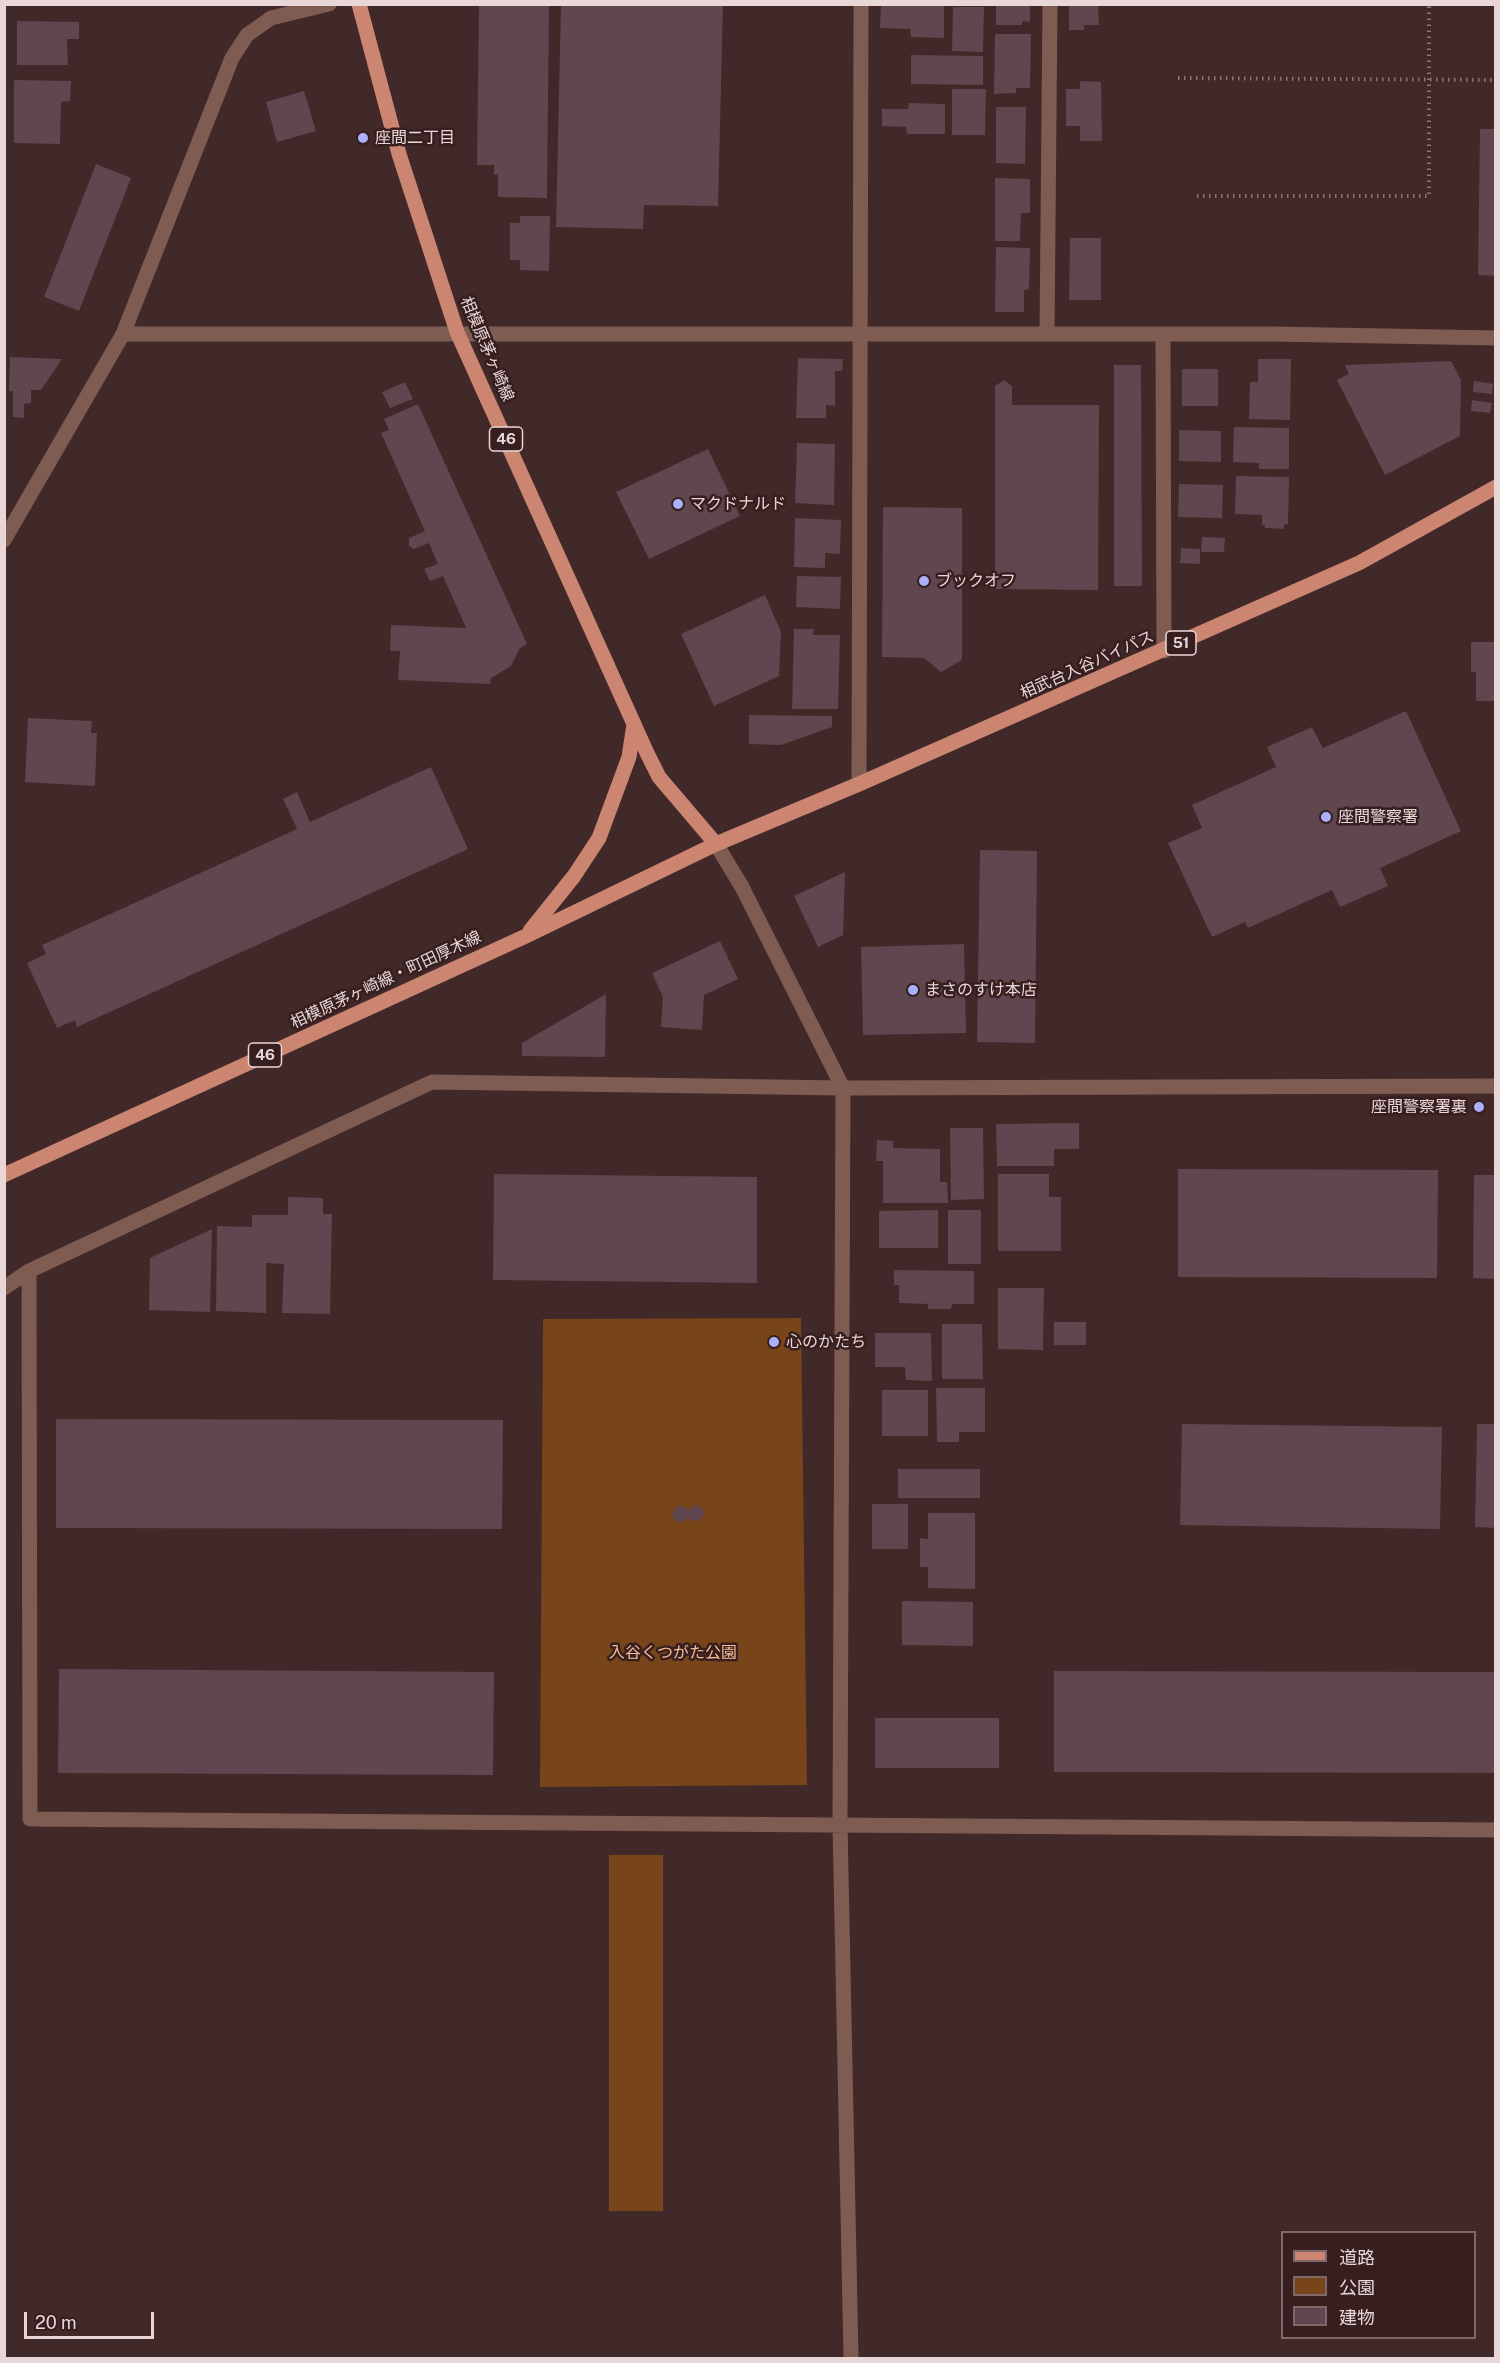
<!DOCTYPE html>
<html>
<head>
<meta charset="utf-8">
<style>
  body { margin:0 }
  #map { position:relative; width:1500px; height:2363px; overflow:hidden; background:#412829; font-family:"Public Sans","Noto Sans JP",sans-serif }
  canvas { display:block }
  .frame { position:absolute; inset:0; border:6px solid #e9d7d7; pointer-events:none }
  .legend { position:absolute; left:1281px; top:2231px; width:195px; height:108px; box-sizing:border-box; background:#371e1f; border:2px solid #7e6869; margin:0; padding:8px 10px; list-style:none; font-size:18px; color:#e9d7d7 }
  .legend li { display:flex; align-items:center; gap:12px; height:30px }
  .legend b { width:30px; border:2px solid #7e6869 }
  .scale { position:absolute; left:24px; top:2312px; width:130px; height:27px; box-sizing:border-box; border:3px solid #e9d7d7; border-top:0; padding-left:8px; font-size:18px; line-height:21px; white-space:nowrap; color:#e9d7d7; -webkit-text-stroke:4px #371e1f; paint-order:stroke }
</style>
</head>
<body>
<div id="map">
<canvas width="1500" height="2363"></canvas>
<div class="frame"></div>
<ul class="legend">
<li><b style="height:8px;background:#cc8571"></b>道路</li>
<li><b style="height:16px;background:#784419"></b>公園</li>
<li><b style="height:16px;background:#60464e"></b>建物</li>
</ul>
<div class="scale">20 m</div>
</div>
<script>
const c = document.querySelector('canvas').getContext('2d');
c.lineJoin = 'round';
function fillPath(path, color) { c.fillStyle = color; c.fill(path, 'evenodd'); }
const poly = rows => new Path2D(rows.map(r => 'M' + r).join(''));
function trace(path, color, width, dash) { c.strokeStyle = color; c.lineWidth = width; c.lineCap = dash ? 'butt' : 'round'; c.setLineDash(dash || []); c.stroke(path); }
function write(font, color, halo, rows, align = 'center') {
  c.font = font + ' "Public Sans","Noto Sans JP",sans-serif'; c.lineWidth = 5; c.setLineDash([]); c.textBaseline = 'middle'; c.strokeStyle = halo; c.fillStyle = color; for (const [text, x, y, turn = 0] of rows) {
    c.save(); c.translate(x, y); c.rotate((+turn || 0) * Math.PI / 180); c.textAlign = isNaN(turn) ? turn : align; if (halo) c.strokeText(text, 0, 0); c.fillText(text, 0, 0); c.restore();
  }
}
fillPath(poly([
  [801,1318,807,1785,540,1787,543,1319],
  [609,1855,663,1855,663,2211,609,2211]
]), '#784419');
fillPath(poly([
  [479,4,549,4,547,198,498,197,498,174,494,175,494,165,477,165],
  [561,4,723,4,718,206,644,205,643,229,556,227],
  [996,4,1030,4,1030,22,1022,21,1022,25,996,25],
  [1069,4,1098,4,1099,25,1084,25,1084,30,1069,30],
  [881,5,944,6,944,38,911,37,910,29,880,28],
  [953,7,984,7,983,52,952,51],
  [17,21,79,22,79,39,67,39,68,65,17,65],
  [995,34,1031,34,1030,88,1016,88,1016,93,994,94],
  [911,55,983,56,983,85,911,84],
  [14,80,71,81,70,101,61,102,60,144,14,143],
  [1080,81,1101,82,1102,141,1080,141,1080,126,1066,126,1066,89,1080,89],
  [952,89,986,89,985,135,952,135],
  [304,91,316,131,277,142,266,102],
  [909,103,945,104,945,134,907,134,906,127,882,126,882,109,908,109],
  [996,107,1026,107,1025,164,996,163],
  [1480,129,1496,129,1496,276,1478,275],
  [96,164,131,178,79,311,44,297],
  [995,178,1030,179,1030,213,1021,213,1020,241,995,241],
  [520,216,550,216,549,271,520,270,520,260,510,260,510,223,520,223],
  [1070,238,1101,238,1101,300,1069,300],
  [996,247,1030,248,1029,289,1024,290,1024,312,995,312],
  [10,357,62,359,41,390,31,390,31,403,24,404,24,418,13,417,13,391,9,391],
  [798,358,843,359,842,371,835,371,835,406,826,405,826,418,796,418],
  [1258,359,1291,359,1290,420,1249,419,1250,382,1258,382],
  [1451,361,1461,380,1460,436,1385,475,1337,380,1349,374,1345,365],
  [1114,365,1141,365,1142,586,1114,586],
  [1182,369,1218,369,1218,406,1182,406],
  [1004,380,1012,386,1012,405,1099,405,1098,590,995,589,995,386],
  [1474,381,1493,384,1492,394,1473,392],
  [405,382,413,399,390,408,382,392],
  [1472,400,1492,403,1490,413,1471,411],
  [418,404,527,644,520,648,511,666,491,678,490,684,398,680,400,651,390,651,391,625,466,628,443,576,430,581,424,569,438,564,429,543,414,549,409,546,409,538,425,531,381,433,389,430,384,419],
  [1234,427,1289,428,1289,469,1259,469,1259,463,1233,462],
  [1179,430,1221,431,1221,462,1179,461],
  [797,443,835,444,834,505,795,503],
  [708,449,740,516,649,559,616,492],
  [1236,476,1289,477,1288,524,1284,525,1284,529,1265,528,1265,525,1262,525,1262,515,1235,514],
  [1179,484,1223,485,1222,518,1178,517],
  [883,507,962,508,962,660,941,672,924,658,882,657],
  [795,518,841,520,840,554,825,553,825,568,794,567],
  [1202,537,1225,538,1224,552,1201,552],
  [1181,548,1200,549,1200,564,1180,563],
  [797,576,841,577,840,609,796,607],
  [765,595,781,632,779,676,714,706,681,634],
  [794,629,814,629,813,635,840,635,838,709,792,709],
  [1471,642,1496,642,1496,701,1476,701,1476,672,1471,672],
  [1406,711,1461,831,1380,868,1388,886,1340,907,1332,890,1248,928,1245,922,1212,937,1168,843,1202,828,1192,805,1276,767,1267,747,1312,727,1323,748],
  [749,715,832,716,832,727,781,745,749,744],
  [28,718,92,721,91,733,97,733,95,786,25,782],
  [431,767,468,849,77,1027,75,1020,57,1028,27,963,46,954,42,945,297,829,283,799,297,792,310,822],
  [980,850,1037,851,1035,1043,977,1042],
  [845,872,843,935,818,947,794,896],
  [720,941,738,979,704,995,702,1030,661,1027,663,997,652,973],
  [964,944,966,1033,863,1035,861,947],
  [606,994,605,1057,522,1056,522,1043],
  [1079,1123,1079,1149,1054,1149,1054,1166,997,1166,996,1124],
  [950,1128,983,1128,984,1199,951,1200],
  [877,1140,893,1141,893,1148,940,1149,940,1182,947,1182,948,1203,883,1203,883,1161,876,1161],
  [1178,1169,1438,1170,1437,1278,1178,1277],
  [494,1174,757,1177,757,1283,493,1280],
  [998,1174,1049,1174,1049,1197,1061,1197,1061,1251,998,1251],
  [1474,1175,1496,1175,1496,1279,1473,1278],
  [288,1197,323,1198,323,1214,332,1214,330,1314,282,1313,284,1264,266,1263,266,1313,216,1311,217,1226,252,1227,252,1215,288,1215],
  [938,1210,938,1248,879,1248,879,1211],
  [948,1210,981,1210,981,1264,948,1264],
  [212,1229,210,1312,149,1310,150,1258],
  [894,1270,974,1271,974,1304,952,1304,951,1309,928,1309,928,1304,899,1303,899,1285,894,1285],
  [998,1288,1044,1288,1043,1350,998,1349],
  [1054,1322,1086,1322,1086,1345,1054,1345],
  [942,1324,982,1324,983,1379,942,1379],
  [875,1333,931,1333,932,1381,906,1380,905,1367,875,1367],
  [936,1388,985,1388,985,1432,959,1432,959,1442,937,1442],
  [882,1390,928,1390,928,1436,882,1436],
  [56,1419,503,1420,502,1529,56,1528],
  [1182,1424,1442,1427,1440,1529,1180,1525],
  [1477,1424,1496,1424,1496,1528,1475,1527],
  [898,1469,980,1469,980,1498,898,1498],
  [697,1504,705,1513,700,1520,693,1521,688,1518,682,1523,674,1519,672,1514,676,1507,683,1506,688,1510],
  [872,1504,908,1504,908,1549,872,1549],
  [928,1513,975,1513,975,1589,928,1588,928,1567,920,1567,920,1538,928,1539],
  [902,1601,973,1602,973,1646,902,1645],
  [59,1669,494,1672,493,1775,58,1773],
  [1054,1671,1496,1672,1496,1773,1054,1772],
  [875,1718,999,1718,999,1768,875,1768]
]), '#60464e');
trace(poly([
  [1178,78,1496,80],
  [1197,196,1429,196,1429,4]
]), '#8b7575', 4, [1.5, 4.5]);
trace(poly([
  [123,334,1273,334,1496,338],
  [1047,334,1050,4],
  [1163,334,1164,651],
  [4,540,123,334,232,58,247,35,271,18,329,4],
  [859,784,861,4],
  [716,844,742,887,843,1088,840,1823,851,2358],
  [29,1271,30,1819,1496,1830],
  [4,1288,29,1271,432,1082,843,1088,1496,1086]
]), '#7f5c52', 15);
trace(poly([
  [359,4,399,154,457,332,647,753,659,777,716,844],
  [530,931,574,876,599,838,629,757,634,724],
  [4,1175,526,936,716,844,859,784,1359,563,1496,487]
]), '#cc8571', 15);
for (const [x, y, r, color] of [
  [363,138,6,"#aab0fb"],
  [678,504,6,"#aab0fb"],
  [924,581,6,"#aab0fb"],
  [1326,817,6,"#aab0fb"],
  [913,990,6,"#aab0fb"],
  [1479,1107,6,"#aab0fb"],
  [774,1342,6,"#aab0fb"]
]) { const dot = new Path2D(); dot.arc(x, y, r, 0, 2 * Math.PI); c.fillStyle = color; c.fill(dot); trace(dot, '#371e1f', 2); }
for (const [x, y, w] of [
  [506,439,33],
  [1181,643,30],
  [265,1055,33]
]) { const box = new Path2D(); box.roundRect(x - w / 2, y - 12, w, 24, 4.5); c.fillStyle = '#371e1f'; c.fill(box); trace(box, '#e9d7d7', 1.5); }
write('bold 15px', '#e9d7d7', null, [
  ["46",506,439],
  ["51",1181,643],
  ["46",265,1055]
]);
write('16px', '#e9d7d7', '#371e1f', [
  ["座間二丁目",375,138],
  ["マクドナルド",690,504],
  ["ブックオフ",936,581],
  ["座間警察署",1338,817],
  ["まさのすけ本店",925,990],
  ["座間警察署裏",1467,1107,"right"],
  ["心のかたち",786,1342]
], 'left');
write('16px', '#e9d7d7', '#371e1f', [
  ["相模原茅ヶ崎線",487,349,67],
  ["相武台入谷バイパス",1087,665,-24],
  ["相模原茅ヶ崎線・町田厚木線",386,980,-25]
]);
write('16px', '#f6bd96', '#371e1f', [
  ["入谷くつがた公園",673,1653]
]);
</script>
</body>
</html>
